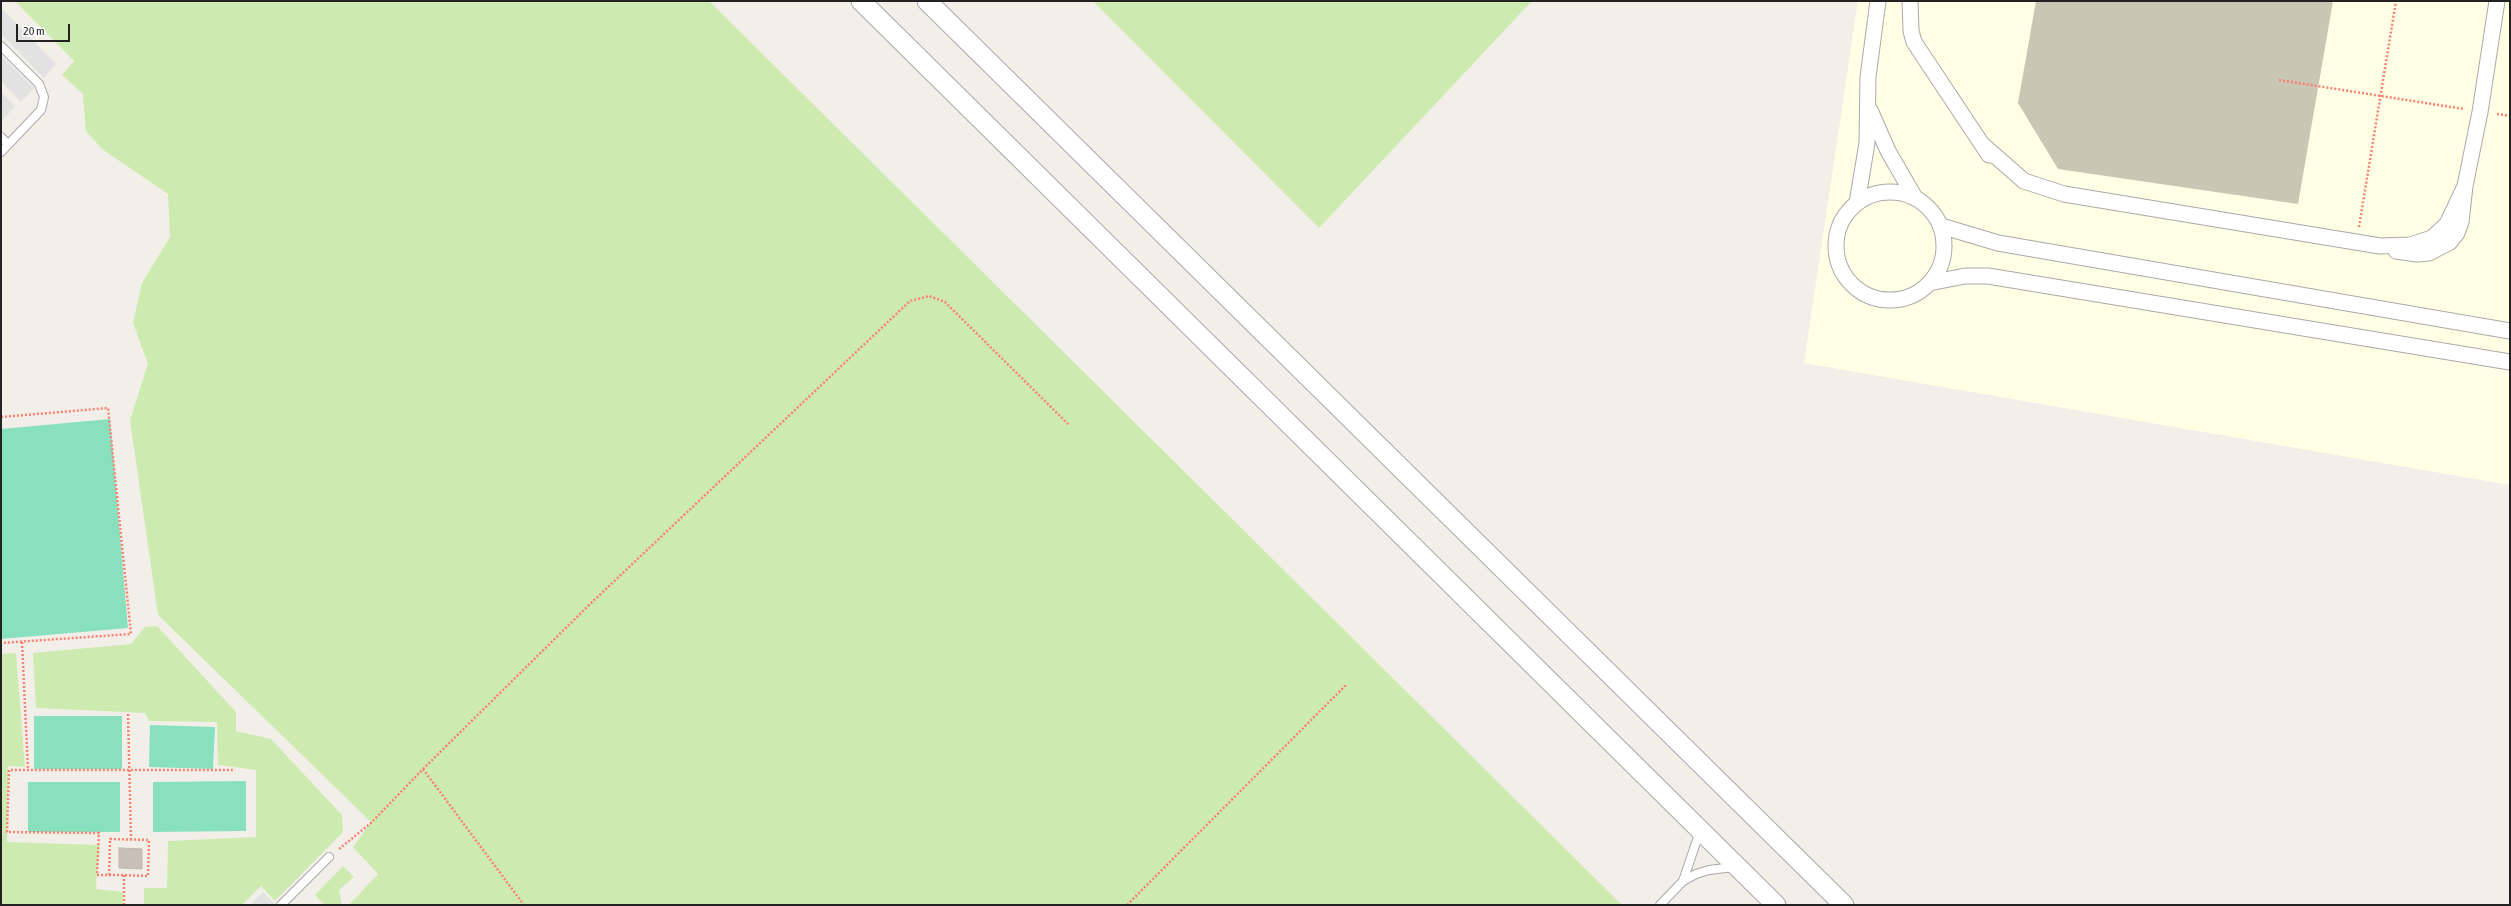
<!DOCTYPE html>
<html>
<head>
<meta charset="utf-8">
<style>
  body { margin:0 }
  #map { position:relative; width:2511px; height:906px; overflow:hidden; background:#f2efe9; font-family:"Asap Condensed",sans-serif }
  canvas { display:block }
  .frame { position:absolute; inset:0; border:2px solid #222; pointer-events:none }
  .scale { position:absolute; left:16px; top:24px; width:54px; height:18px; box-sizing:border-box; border:2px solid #222; border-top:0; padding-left:5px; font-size:12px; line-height:14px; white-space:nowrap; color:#222; -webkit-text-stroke:3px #fff; paint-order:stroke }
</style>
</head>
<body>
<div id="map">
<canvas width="2511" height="906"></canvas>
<div class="frame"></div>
<div class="scale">20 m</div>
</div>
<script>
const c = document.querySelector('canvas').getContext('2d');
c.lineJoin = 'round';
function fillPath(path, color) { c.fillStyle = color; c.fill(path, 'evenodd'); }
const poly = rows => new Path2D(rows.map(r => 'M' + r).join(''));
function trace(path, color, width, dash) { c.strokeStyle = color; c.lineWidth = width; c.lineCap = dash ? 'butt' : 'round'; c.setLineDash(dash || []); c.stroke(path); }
fillPath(poly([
  [1858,1,2510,1,2510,485,1804,363]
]), '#ffffe5');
fillPath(poly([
  [2036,1,2333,1,2298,204,2058,169,2018,103]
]), '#c7c7b4');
fillPath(poly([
  [15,1,709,1,1622,905,349,905,378,874,353,847,371,822,158,615,130,420,148,364,133,323,142,283,170,237,168,194,102,149,86,131,83,94,62,75,74,61],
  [1093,1,1532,1,1319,228],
  [157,626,236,712,236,731,271,739,342,815,343,832,275,901,261,886,242,905,144,905,144,888,167,888,168,841,256,837,256,770,218,765,217,722,149,721,145,713,36,708,33,653,131,644,145,627],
  [16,653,25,767,8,766,7,842,99,845,96,889,123,892,123,905,1,905,1,654],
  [343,866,354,877,339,890,342,905,324,905,315,895]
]), '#cdebb0');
fillPath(poly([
  [110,419,128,628,1,639,1,429],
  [34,716,122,716,122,769,34,769],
  [150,725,215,727,213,769,149,767],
  [246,781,246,831,153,832,153,782],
  [28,782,120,782,120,832,28,832]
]), '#88e0be');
fillPath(poly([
  [1,8,56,64,44,78,1,34],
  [1,55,34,88,21,102,1,81],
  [1,92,15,106,2,121,1,120],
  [263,892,276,905,250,905]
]), '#e2e2e2');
const building = poly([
  [119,848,142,849,142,869,119,868,119,848]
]);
fillPath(building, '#c7bfb8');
trace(building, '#c4b6ab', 1);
const service = poly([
  [1,46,39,84,44,97,41,110,1,152],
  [1,137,8,144],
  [1683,881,1700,831],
  [281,905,329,857],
  [1660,905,1683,881,1696,874,1709,870,1734,867]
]);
const minor = poly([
  [1910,1,1911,31,1914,42,1989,155],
  [1870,110,1888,151,1914,196],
  [1984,146,2024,181,2064,194,2380,246,2410,245,2432,238,2447,224,2465,186],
  '1836 246a54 54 0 1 1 108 0a54 54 0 1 1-108 0Z',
  [1857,203,1867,143,1868,77,1878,1],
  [1941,226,1998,243,2510,331],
  [2396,251,2417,254,2429,253,2450,242,2457,233,2461,222,2465,186,2480,112,2497,1],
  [1929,283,1965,276,1988,276,2510,362]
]);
const tertiary = poly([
  [861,1,1776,905],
  [927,1,1844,905]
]);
trace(service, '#a9a9a9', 10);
trace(minor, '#a9a9a9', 17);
trace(tertiary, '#a9a9a9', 21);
trace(poly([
  [2279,80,2464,109],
  [2497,114,2510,116],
  [2359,227,2396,1],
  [1,417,108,408,131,634,1,643],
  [22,642,28,770],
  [128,714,131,840],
  [423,769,524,905],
  [339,849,371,823,423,769,588,606,910,301,929,296,945,302,1069,425],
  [109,875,110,839,149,840,148,876,124,875,97,875,99,833,7,832,9,770,235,770],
  [124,875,124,905],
  [1127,905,1347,684]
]), '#fa8072', 2.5, [2, 2]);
trace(service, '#fff', 8);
trace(minor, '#fff', 15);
trace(tertiary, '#fff', 19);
</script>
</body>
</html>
